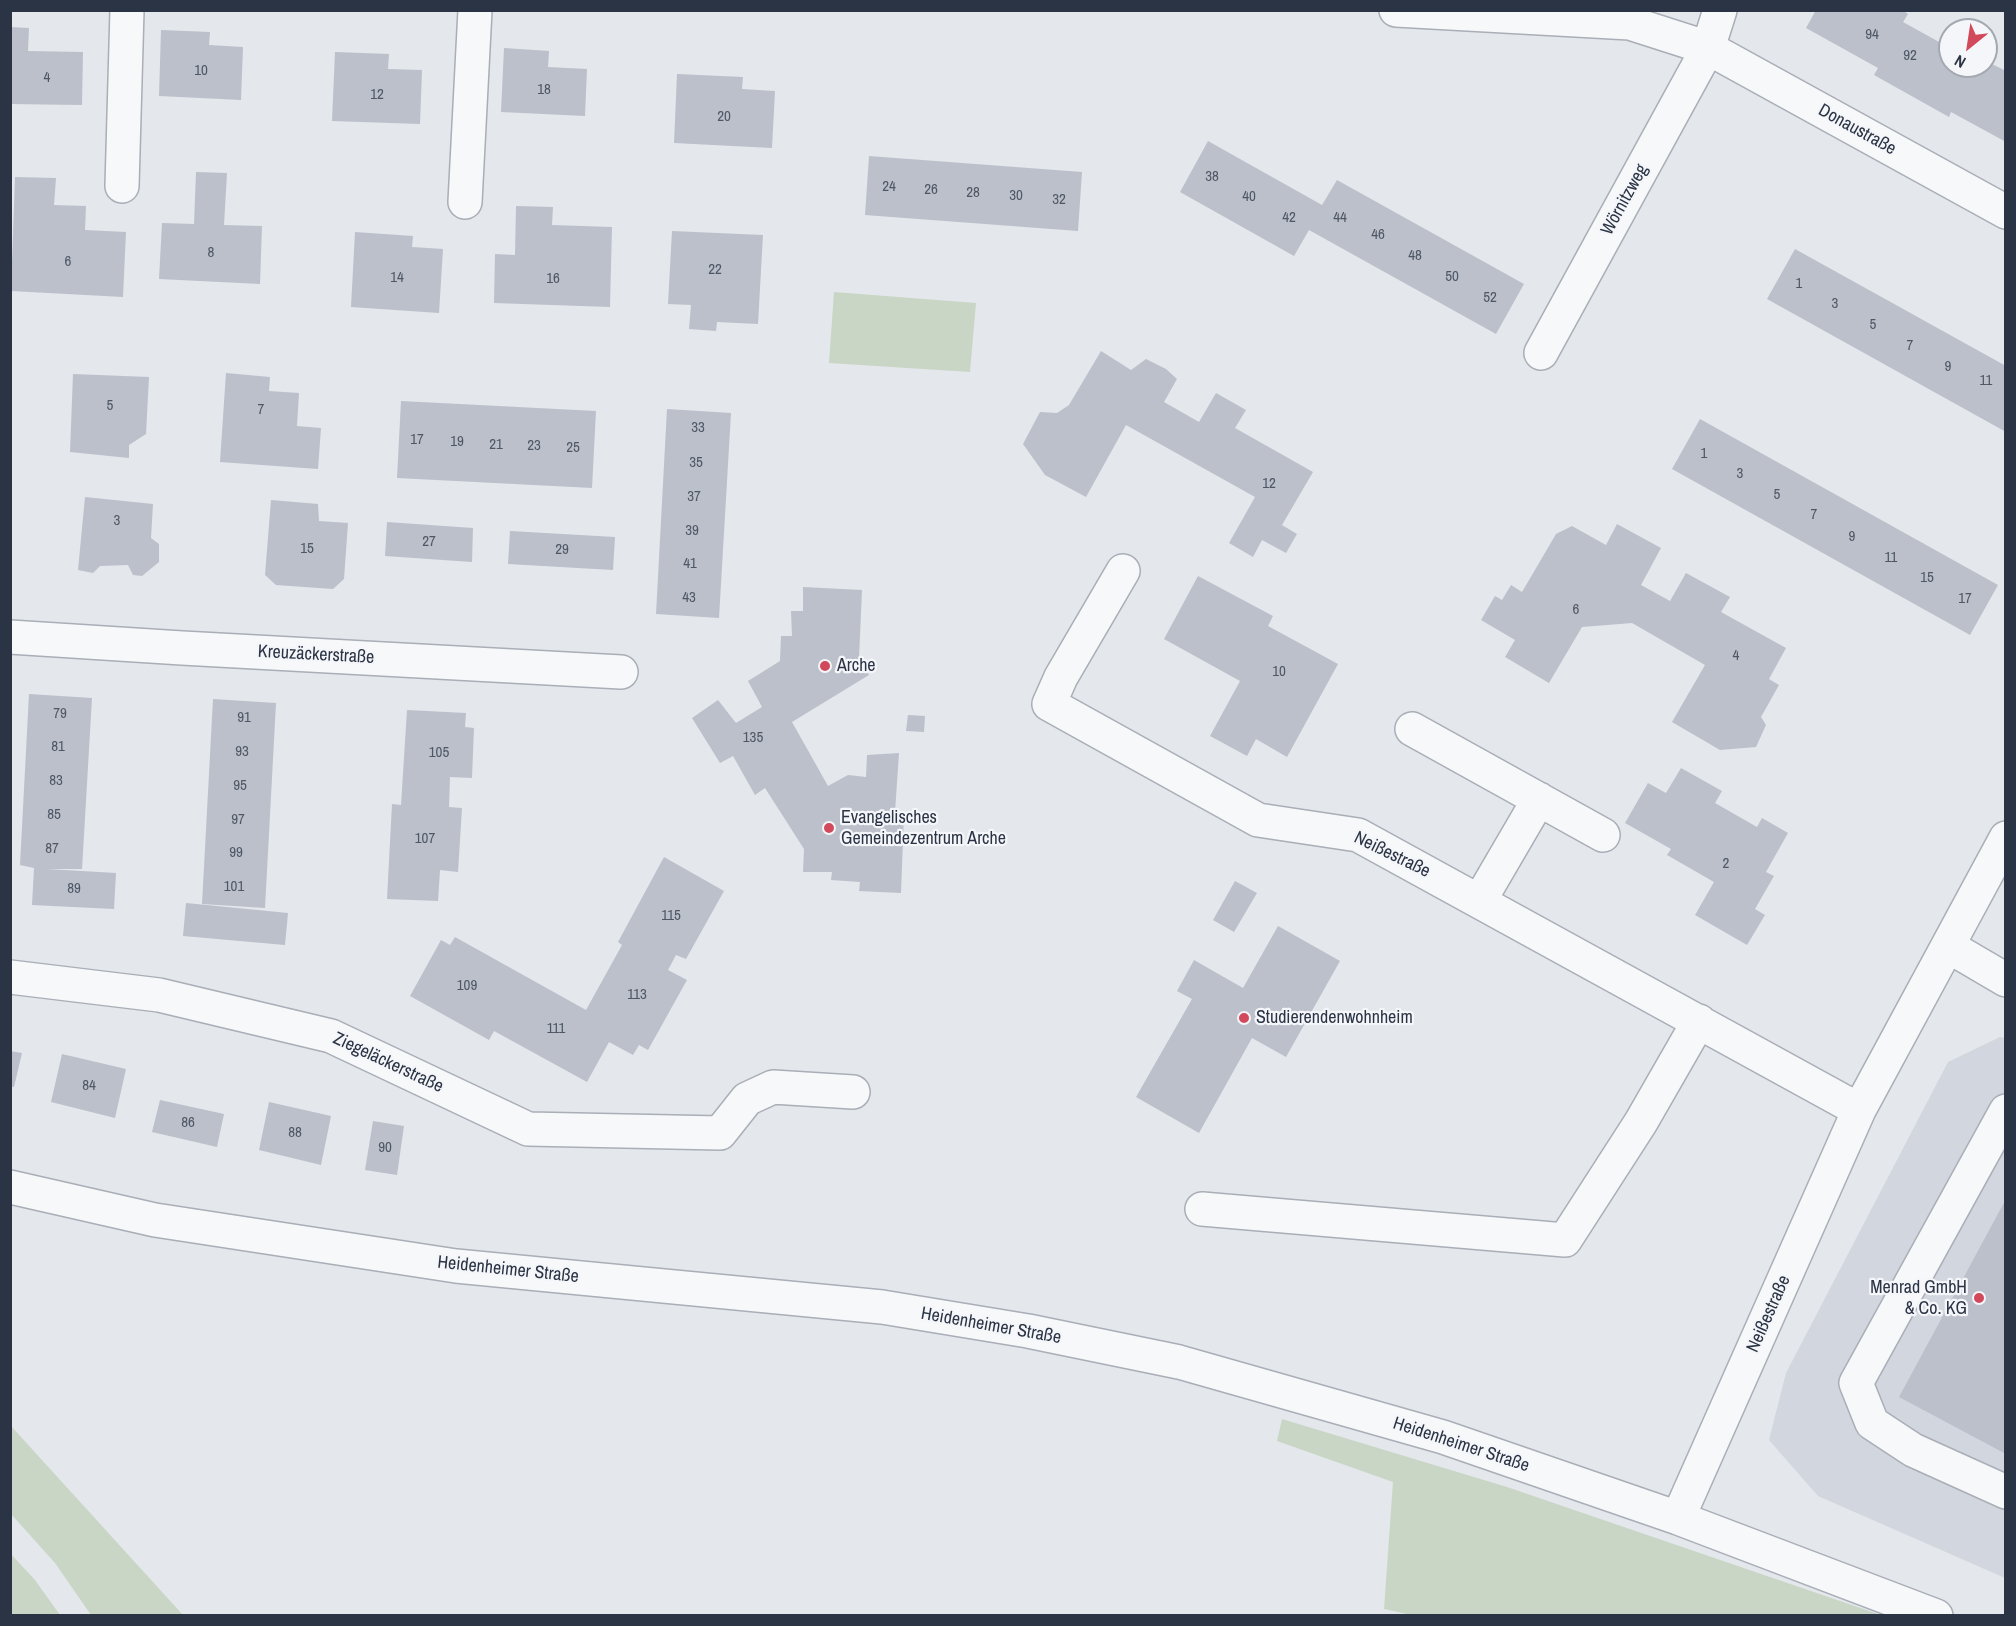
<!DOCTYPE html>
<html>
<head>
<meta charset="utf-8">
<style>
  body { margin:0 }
  #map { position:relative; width:2016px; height:1626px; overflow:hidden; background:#e4e7ec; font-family:"Archivo Narrow",sans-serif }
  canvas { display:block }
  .frame { position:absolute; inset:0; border:12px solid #2b3445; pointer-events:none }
  .north { position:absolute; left:1938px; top:18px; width:60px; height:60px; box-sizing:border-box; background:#f4f6f9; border:2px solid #a4a8b1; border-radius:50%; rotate:210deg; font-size:16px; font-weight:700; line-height:24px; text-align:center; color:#2b3445 }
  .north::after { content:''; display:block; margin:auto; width:21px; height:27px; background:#d1495b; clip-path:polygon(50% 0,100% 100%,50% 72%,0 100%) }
</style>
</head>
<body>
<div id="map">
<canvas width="2016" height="1626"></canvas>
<div class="frame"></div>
<div class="north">N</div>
</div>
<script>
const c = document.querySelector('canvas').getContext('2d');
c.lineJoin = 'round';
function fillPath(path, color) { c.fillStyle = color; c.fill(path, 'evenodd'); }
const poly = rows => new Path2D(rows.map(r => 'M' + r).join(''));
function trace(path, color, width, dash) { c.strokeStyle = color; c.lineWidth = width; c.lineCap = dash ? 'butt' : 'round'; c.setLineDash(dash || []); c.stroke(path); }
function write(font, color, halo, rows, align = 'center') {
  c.font = font + ' "Archivo Narrow",sans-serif'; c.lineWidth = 4.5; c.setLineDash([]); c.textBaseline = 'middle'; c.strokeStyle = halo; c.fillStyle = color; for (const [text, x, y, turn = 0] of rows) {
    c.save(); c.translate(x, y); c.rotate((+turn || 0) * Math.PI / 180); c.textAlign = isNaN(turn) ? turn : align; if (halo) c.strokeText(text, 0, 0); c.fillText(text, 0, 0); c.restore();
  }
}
fillPath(poly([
  [2000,1037,2005,1038,2005,1578,1818,1496,1769,1440,1786,1373,1948,1062]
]), '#d2d6de');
fillPath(poly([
  [834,292,976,303,970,372,829,363],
  [1282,1419,1507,1487,1881,1615,1416,1616,1384,1609,1393,1482,1277,1441],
  [10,1426,11,1426,183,1615,91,1615,55,1563,11,1514],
  [10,1553,35,1580,60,1615,11,1615]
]), '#c9d6c5');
fillPath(poly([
  [1816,10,1902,10,1908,14,1903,22,1950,48,1950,66,1986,66,1986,61,2006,71,2006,142,1951,112,1949,117,1874,75,1878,68,1806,28],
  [10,27,29,28,28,51,83,52,82,105,10,104],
  [161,30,210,32,209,45,243,47,241,100,159,96],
  [504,48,549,51,548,67,587,69,585,116,501,112],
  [335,52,389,54,388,69,422,70,420,124,332,121],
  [677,74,743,77,742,89,775,91,772,148,674,143],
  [1208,141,1322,205,1337,180,1524,284,1496,334,1309,230,1294,256,1180,192],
  [869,156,1082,172,1078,231,865,215],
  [196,172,227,173,224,225,262,226,260,284,159,279,162,223,194,224],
  [15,177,56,178,54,205,86,206,85,230,126,232,123,297,11,291],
  [516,206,553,207,552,225,612,227,610,307,494,303,495,254,515,255],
  [672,231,763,235,758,324,717,322,716,331,689,329,691,305,668,304],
  [355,232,413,236,412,247,443,249,439,313,351,307],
  [1795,249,2006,366,2006,432,1767,299],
  [1101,351,1131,370,1146,359,1166,369,1177,379,1164,402,1199,422,1216,393,1246,410,1235,428,1313,472,1282,525,1297,534,1286,553,1262,540,1253,557,1229,543,1255,497,1126,425,1086,497,1045,475,1023,444,1040,412,1057,413,1069,405],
  [226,373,270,377,269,391,299,393,297,426,321,428,318,469,220,462],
  [73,374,149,377,146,434,129,445,129,458,70,452],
  [401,401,596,411,592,488,397,478],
  [667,409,731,413,719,618,656,614],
  [1700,419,1998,585,1970,635,1672,469],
  [85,497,153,504,151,538,159,544,159,562,142,576,133,575,128,565,100,566,93,573,78,570],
  [271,500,318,504,319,521,348,523,344,579,333,589,276,585,265,575],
  [387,522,473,528,472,562,385,556],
  [1617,524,1661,548,1641,585,1670,601,1686,573,1730,597,1721,612,1786,648,1769,679,1779,685,1761,717,1766,725,1756,747,1720,750,1672,722,1705,665,1632,623,1582,627,1549,683,1505,657,1515,640,1481,620,1495,596,1502,600,1511,585,1522,592,1556,534,1572,526,1606,545],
  [510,531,615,537,613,570,508,564],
  [1198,576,1273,616,1268,626,1338,664,1287,757,1256,739,1247,756,1210,736,1240,681,1164,639],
  [803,587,862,590,859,658,869,675,792,722,828,786,848,775,866,777,867,755,899,753,895,812,904,813,901,893,859,891,860,882,831,880,832,872,803,872,804,849,765,788,755,795,733,756,720,763,692,718,718,700,736,723,762,707,748,681,780,661,781,636,792,636,791,611,803,611],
  [29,694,92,698,82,869,47,869,116,873,114,909,32,905,34,868,20,865],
  [213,699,276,703,265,908,202,904],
  [407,710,466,713,465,727,474,728,472,778,450,777,449,807,462,808,458,872,440,870,438,901,387,899,392,804,401,805],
  [908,715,925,716,924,732,906,731],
  [1681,768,1722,791,1715,803,1757,827,1762,818,1788,833,1766,872,1774,876,1755,909,1765,915,1747,945,1695,915,1714,882,1667,855,1671,849,1625,823,1648,783,1666,793],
  [664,857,724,891,686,959,676,955,668,970,687,980,648,1050,639,1045,633,1055,609,1042,587,1082,494,1031,489,1040,410,996,441,940,450,945,455,937,586,1010,622,945,618,942],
  [1235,881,1257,893,1234,932,1213,920],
  [186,903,288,913,285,945,183,936],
  [1278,926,1340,961,1286,1057,1252,1038,1199,1133,1136,1097,1192,999,1177,991,1194,960,1243,988],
  [10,1051,22,1053,14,1087,10,1086],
  [62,1054,126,1069,115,1118,51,1102],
  [160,1100,224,1114,217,1147,152,1132],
  [269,1102,331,1116,321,1165,259,1150],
  [373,1121,404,1126,397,1175,365,1170],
  [2006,1199,2006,1454,1899,1397]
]), '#bbc0ca');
const minor = poly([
  [1396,10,1630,23,1708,48,2006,212],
  [122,186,127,10],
  [465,202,475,10],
  [1541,353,1708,48,1720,10],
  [1123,571,1061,677,1049,704,1258,820,1358,835,1859,1110],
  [10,637,182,648,621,672],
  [1412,729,1603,835],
  [1480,900,1539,799],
  [1948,946,2006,980],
  [10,977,159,995,331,1036,528,1129,720,1133,747,1099,773,1087,853,1092],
  [2006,1111,1856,1383,1872,1423,1913,1450,2006,1492],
  [10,1187,155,1220,456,1266,882,1307,1028,1331,1179,1362,1443,1437,1678,1518,1936,1616],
  [1202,1209,1565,1240,1641,1122,1699,1021],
  [1678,1518,1859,1110,2006,838]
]);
trace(minor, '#a9aeb7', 36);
trace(minor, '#f7f8fa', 33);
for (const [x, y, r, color] of [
  [825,666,6,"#d1495b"],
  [829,828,6,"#d1495b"],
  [1244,1018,6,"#d1495b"],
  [1979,1298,6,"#d1495b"]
]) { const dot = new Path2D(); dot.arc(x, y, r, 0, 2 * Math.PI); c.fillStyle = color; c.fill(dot); trace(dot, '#f4f6f9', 2); }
write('15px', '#4f5766', null, [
  ["94",1872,35],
  ["92",1910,56],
  ["10",201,71],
  ["4",47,78],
  ["18",544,90],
  ["12",377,95],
  ["20",724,117],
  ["38",1212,177],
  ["24",889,187],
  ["26",931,190],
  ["28",973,193],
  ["30",1016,196],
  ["40",1249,197],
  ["32",1059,200],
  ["42",1289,218],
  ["44",1340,218],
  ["46",1378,235],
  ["8",211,253],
  ["48",1415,256],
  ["6",68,262],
  ["22",715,270],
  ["50",1452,277],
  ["14",397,278],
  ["16",553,279],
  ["1",1799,284],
  ["52",1490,298],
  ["3",1835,304],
  ["5",1873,325],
  ["7",1910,346],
  ["9",1948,367],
  ["11",1986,381],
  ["5",110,406],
  ["7",261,410],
  ["33",698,428],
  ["17",417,440],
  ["19",457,442],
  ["21",496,445],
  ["23",534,446],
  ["25",573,448],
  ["1",1704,454],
  ["35",696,463],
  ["3",1740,474],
  ["12",1269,484],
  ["5",1777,495],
  ["37",694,497],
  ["7",1814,515],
  ["3",117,521],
  ["39",692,531],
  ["9",1852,537],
  ["27",429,542],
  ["15",307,549],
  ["29",562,550],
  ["11",1891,558],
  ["41",690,564],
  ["15",1927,578],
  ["43",689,598],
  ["17",1965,599],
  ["6",1576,610],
  ["4",1736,656],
  ["10",1279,672],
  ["79",60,714],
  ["91",244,718],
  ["135",753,738],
  ["81",58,747],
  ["93",242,752],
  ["105",439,753],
  ["83",56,781],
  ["95",240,786],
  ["85",54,815],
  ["97",238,820],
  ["107",425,839],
  ["87",52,849],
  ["99",236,853],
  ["2",1726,864],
  ["101",234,887],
  ["89",74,889],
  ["115",671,916],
  ["109",467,986],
  ["113",637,995],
  ["111",556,1029],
  ["84",89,1086],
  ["86",188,1123],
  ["88",295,1133],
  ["90",385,1148]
]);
write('18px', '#2b3445', '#f4f6f9', [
  ["Donaustraße",1857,130,29],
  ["Wörnitzweg",1625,200,-61],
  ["Kreuzäckerstraße",316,655,3],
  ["Neißestraße",1392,855,26],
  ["Ziegeläckerstraße",388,1063,25],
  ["Heidenheimer Straße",508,1270,6],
  ["Neißestraße",1769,1314,-66],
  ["Heidenheimer Straße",991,1326,10],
  ["Heidenheimer Straße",1461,1445,18]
]);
write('18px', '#2b3445', '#f4f6f9', [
  ["Arche",837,666],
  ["Evangelisches",841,818],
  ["Gemeindezentrum Arche",841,839],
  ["Studierendenwohnheim",1256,1018],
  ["Menrad GmbH",1967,1288,"right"],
  ["& Co. KG",1967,1309,"right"]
], 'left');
</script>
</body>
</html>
